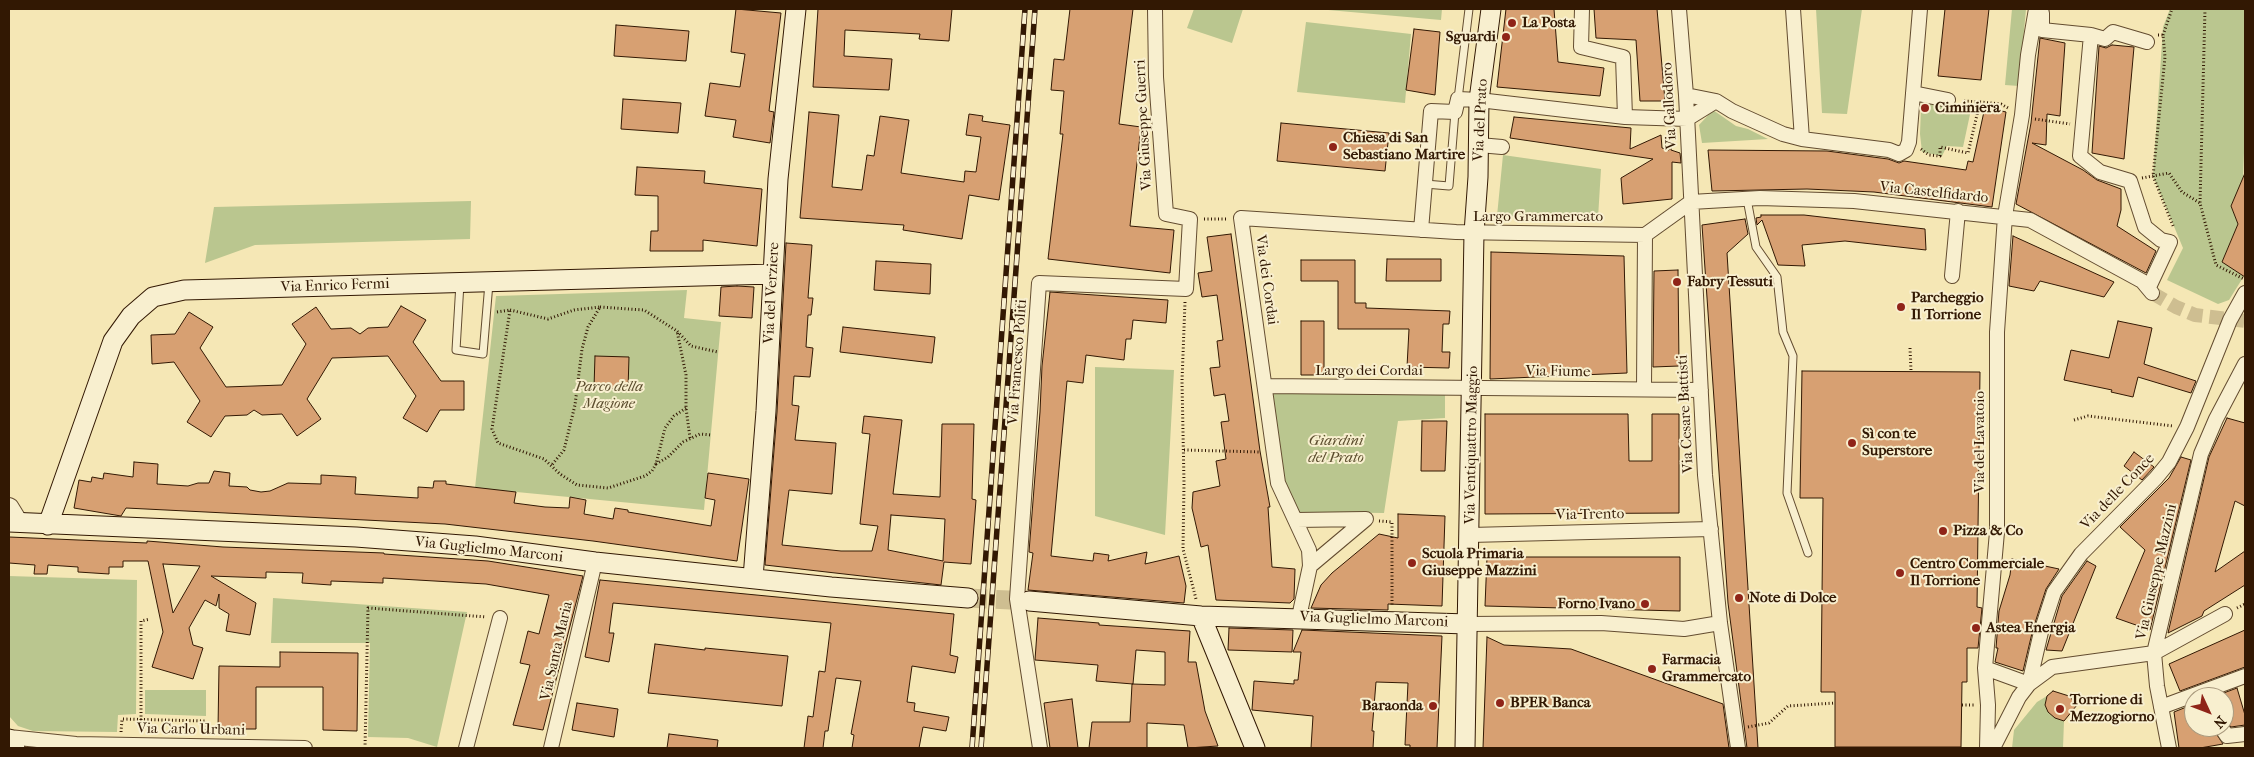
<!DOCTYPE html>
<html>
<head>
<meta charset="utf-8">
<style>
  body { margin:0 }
  #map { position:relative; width:2254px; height:757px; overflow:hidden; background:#f5e7b5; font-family:"IM FELL French Canon",serif }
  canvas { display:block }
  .frame { position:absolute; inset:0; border:10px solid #321803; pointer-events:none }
  .north { position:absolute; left:2184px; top:687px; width:50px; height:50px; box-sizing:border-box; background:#f8efcf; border:1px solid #a9997d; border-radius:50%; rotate:133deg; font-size:14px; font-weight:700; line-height:20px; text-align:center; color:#321803 }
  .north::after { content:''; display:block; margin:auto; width:18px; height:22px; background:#8f2418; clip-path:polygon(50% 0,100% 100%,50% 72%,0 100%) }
</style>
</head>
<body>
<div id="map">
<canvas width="2254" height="757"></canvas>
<div class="frame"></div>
<div class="north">N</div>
</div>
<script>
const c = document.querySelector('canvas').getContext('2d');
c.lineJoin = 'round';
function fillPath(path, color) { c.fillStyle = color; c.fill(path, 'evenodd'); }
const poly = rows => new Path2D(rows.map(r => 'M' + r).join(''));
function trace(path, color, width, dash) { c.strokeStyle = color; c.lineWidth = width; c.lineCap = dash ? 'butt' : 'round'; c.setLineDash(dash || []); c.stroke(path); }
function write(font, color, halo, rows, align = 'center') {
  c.font = font + ' "IM FELL French Canon",serif'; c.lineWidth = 4; c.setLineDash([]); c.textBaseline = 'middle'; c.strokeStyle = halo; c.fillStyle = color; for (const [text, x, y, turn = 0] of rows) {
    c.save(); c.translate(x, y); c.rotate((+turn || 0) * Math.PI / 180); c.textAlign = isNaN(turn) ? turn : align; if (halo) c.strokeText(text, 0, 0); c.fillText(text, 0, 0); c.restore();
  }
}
fillPath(poly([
  [1194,9,1243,9,1232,43,1187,28],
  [1317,9,1442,9,1441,20],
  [1816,9,1862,9,1847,114,1822,113],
  [2012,9,2026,9,2019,86,2005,85],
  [2170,9,2245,9,2245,127,2243,179,2231,206,2238,224,2222,262,2244,276,2229,300,2218,304,2167,280,2183,248,2153,176,2163,27],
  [1306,22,1411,34,1405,103,1297,92],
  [1924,100,1972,105,1963,147,1947,146,1942,156,1922,152,1920,134,1921,107],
  [1713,110,1736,126,1748,129,1768,139,1702,143,1699,125],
  [1503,155,1601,169,1598,218,1497,216],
  [471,201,470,239,255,245,205,263,214,207],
  [687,290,684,318,721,322,704,510,475,488,496,296],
  [1095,367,1174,370,1165,535,1095,516],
  [1271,392,1445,393,1445,418,1398,421,1384,513,1296,512,1282,482],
  [9,576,137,580,136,714,118,715,117,732,33,731,18,726,9,716],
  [273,598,467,612,437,747,408,738,368,737,370,643,271,643],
  [145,690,206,690,206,716,145,714],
  [2047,696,2045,705,2048,712,2064,721,2063,748,2012,748,2014,730,2037,702]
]), '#bac68f');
const building = poly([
  [736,9,781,13,769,111,774,112,770,143,733,137,736,120,705,116,710,83,740,87,745,54,731,52,736,9],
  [818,9,952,9,949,41,919,39,920,34,845,30,844,56,892,59,889,90,813,87,818,9],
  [1070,9,1133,9,1119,124,1141,127,1130,226,1174,230,1170,273,1048,259,1063,134,1060,134,1064,91,1051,90,1054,59,1064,60,1070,9],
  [1506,9,1554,9,1558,62,1604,68,1600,96,1497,87,1506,9],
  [1594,9,1657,9,1665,101,1640,101,1636,40,1596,38,1594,9],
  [1945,9,1989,9,1981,80,1938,76,1945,9],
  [616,25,689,31,686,61,614,56,616,25],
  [1414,29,1440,32,1435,95,1406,90,1414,29],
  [2040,38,2065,43,2060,116,2047,114,2046,145,2032,143,2083,170,2097,180,2121,189,2121,210,2117,226,2156,251,2146,273,2016,204,2031,123,2040,38],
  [2112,45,2134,47,2124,159,2092,153,2099,46,2106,48,2112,45],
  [623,99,681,103,678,133,621,129,623,99],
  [1985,107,2006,112,1992,207,1874,192,1807,189,1712,191,1708,150,1827,151,1888,159,1899,163,1904,161,1966,170,1968,161,1973,162,1985,107],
  [809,112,839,115,832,187,862,190,867,155,874,156,880,116,909,120,901,173,964,182,965,171,976,172,981,137,966,135,969,114,983,116,982,121,1010,125,999,200,969,195,962,239,903,230,904,225,800,218,809,112],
  [1514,117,1631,128,1630,149,1661,135,1662,148,1669,150,1671,148,1671,150,1680,153,1681,163,1672,162,1672,199,1623,204,1621,178,1653,159,1510,138,1514,117],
  [1281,123,1389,133,1385,171,1277,161,1281,123],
  [637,167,705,171,704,183,762,189,757,246,703,240,703,251,650,251,651,231,658,231,658,196,635,195,637,167],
  [2245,173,2245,277,2222,262,2238,224,2231,206,2245,173],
  [1761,215,1804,215,1925,229,1926,250,1845,241,1802,245,1805,266,1778,265,1762,220,1757,225,1756,218,1761,217,1761,215],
  [1745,219,1748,234,1727,253,1758,748,1747,748,1728,603,1702,225,1745,219],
  [1231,234,1260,451,1270,507,1268,507,1272,567,1295,569,1294,599,1290,603,1216,600,1208,545,1201,547,1192,508,1193,492,1220,486,1216,461,1226,459,1221,422,1229,421,1225,394,1214,396,1210,368,1220,367,1217,341,1223,340,1217,295,1202,297,1198,273,1212,271,1207,237,1231,234],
  [2013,236,2114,282,2104,297,2040,281,2034,291,2009,286,2013,236],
  [786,243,812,245,808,298,813,298,811,315,808,315,806,347,813,348,810,377,794,376,792,405,799,406,795,440,836,443,832,494,789,490,782,545,841,551,872,551,878,526,860,524,870,434,862,433,864,416,902,420,893,494,940,497,942,424,974,424,972,499,976,500,971,564,944,562,941,585,765,565,777,412,786,243],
  [891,515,945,519,943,561,888,550,891,515],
  [1491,252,1624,256,1627,373,1490,379,1491,252],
  [1387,259,1441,259,1441,281,1386,281,1387,259],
  [1301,260,1355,260,1355,303,1366,303,1366,308,1450,311,1449,324,1443,324,1442,352,1450,352,1449,368,1407,367,1409,329,1338,329,1338,281,1301,281,1301,260],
  [876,261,931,264,930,294,874,290,876,261],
  [1678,270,1679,366,1653,367,1654,271,1678,270],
  [737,286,754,287,752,318,719,316,721,287,737,286],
  [1050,292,1168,300,1166,323,1133,320,1131,339,1126,339,1124,360,1086,355,1083,383,1067,381,1051,556,1093,561,1094,553,1109,555,1108,561,1147,552,1145,564,1179,556,1186,586,1184,603,1028,590,1033,553,1029,552,1040,412,1042,366,1050,292],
  [401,306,426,320,413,342,441,381,464,381,464,410,440,410,427,432,403,418,416,396,388,356,332,358,307,399,321,419,297,436,282,414,262,415,254,410,247,415,225,416,211,437,187,422,200,401,174,362,152,364,151,335,175,334,189,312,213,327,200,348,226,387,282,385,306,344,292,324,316,307,331,329,351,328,360,334,368,328,388,327,401,306],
  [1301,321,1324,321,1324,375,1301,375,1301,321],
  [2118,321,2152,328,2144,364,2196,381,2191,393,2138,377,2133,397,2111,392,2112,390,2064,380,2071,350,2109,358,2118,321],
  [843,327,935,337,932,363,840,352,843,327],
  [595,356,629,357,628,389,594,388,595,356],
  [1802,371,1980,372,1977,607,1982,608,1978,648,1967,648,1967,682,1962,682,1961,747,1835,747,1835,692,1821,692,1823,498,1800,498,1802,371],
  [1485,414,1628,414,1629,461,1652,461,1652,414,1679,414,1679,513,1485,514,1485,414],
  [2227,418,2245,423,2245,506,2235,501,2215,572,2245,551,2245,585,2204,611,2202,616,2168,633,2209,457,2227,418],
  [1422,421,1447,421,1445,471,1421,471,1422,421],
  [2134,452,2154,467,2142,480,2124,466,2134,452],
  [2181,457,2191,460,2150,630,2116,618,2145,550,2120,527,2169,478,2181,457],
  [134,462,158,464,157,484,188,486,198,483,209,483,214,471,230,473,229,486,247,487,250,490,261,492,270,491,288,483,321,484,321,475,356,477,355,494,418,498,418,487,433,488,434,481,446,481,446,484,516,492,514,503,545,507,569,508,570,497,586,500,584,514,613,519,615,508,628,510,628,512,711,526,715,500,705,498,708,473,749,479,737,561,593,541,445,524,126,508,121,516,74,508,79,480,91,482,92,477,103,479,104,473,133,477,134,462],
  [1398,514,1445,516,1442,606,1388,604,1388,610,1311,608,1321,585,1332,573,1379,534,1398,538,1398,514],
  [9,537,147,543,147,541,223,547,384,553,384,554,488,561,583,576,543,730,513,725,530,665,520,663,528,631,539,634,549,595,486,584,383,578,383,583,331,581,331,585,302,583,303,573,266,572,266,578,211,576,256,603,250,635,226,631,229,614,219,608,219,594,216,606,205,600,189,628,193,645,203,648,193,679,152,667,163,632,148,561,123,561,123,567,109,567,109,574,78,572,78,567,48,565,47,574,34,574,35,565,9,563,9,537],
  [163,564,200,566,173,613,163,564],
  [1487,557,1680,557,1680,611,1485,606,1487,557],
  [2012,559,2059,569,2046,589,2033,629,2023,671,1995,662,1998,648,1996,648,1999,611,2010,575,2012,559],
  [2087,561,2096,566,2062,651,2046,650,2062,596,2087,561],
  [600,580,954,614,950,655,958,657,955,673,912,666,907,702,915,703,914,711,949,717,946,731,923,727,919,748,852,748,854,735,851,734,861,681,836,678,828,731,825,731,823,748,804,748,808,716,813,717,819,671,825,672,831,623,613,603,609,633,614,633,609,662,585,657,600,580],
  [1038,618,1099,623,1099,625,1190,631,1188,662,1196,662,1205,711,1218,746,1188,748,1184,725,1147,723,1147,748,1089,748,1092,722,1130,722,1132,684,1165,685,1165,652,1136,650,1133,684,1096,681,1098,665,1035,660,1038,618],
  [1229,628,1293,630,1292,652,1228,650,1229,628],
  [1302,630,1442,636,1437,748,1410,748,1410,745,1405,745,1408,683,1376,682,1372,731,1374,731,1373,748,1311,748,1313,716,1252,710,1254,681,1294,684,1294,680,1298,680,1301,652,1293,652,1302,630],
  [2245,630,2245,667,2180,691,2169,664,2245,630],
  [1487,637,1504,645,1571,649,1723,704,1729,748,1483,748,1487,637],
  [655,644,705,650,705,648,788,656,782,706,648,693,655,644],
  [280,652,358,653,357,731,323,730,323,687,256,687,256,729,218,729,219,666,280,667,280,652],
  [2237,688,2245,715,2245,725,2231,727,2224,719,2224,697,2213,697,2237,688],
  [2053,691,2069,696,2077,705,2064,721,2055,718,2048,712,2045,705,2047,696,2053,691],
  [1072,699,1078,748,1050,748,1044,703,1072,699],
  [577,703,618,709,614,737,572,730,577,703],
  [2194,704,2194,727,2212,727,2223,744,2200,748,2179,748,2174,712,2194,704],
  [669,734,718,740,717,748,667,748,669,734]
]);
fillPath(building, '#d7a072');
trace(building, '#321803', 1);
trace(poly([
  [2152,293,2176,307,2195,315,2245,321]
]), '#cebe91', 14, [14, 7]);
trace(poly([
  [968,598,1029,601]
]), '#cebe91', 19, [19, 9]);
const lane = poly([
  [1458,99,1469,9],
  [1425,184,1449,186,1455,112],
  [1747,199,1756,247,1777,277,1783,332,1793,356,1787,493,1808,553],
  [460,283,456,350,483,354,489,283]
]);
const street = poly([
  [1582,9,1581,47,1623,57,1625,117,1687,119,1716,101],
  [1679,9,1686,95,1705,475,1720,623,1738,748],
  [1793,9,1802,139],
  [2042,13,2042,30,2091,35,2080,156,2100,172,2130,181,2145,227,2161,240,2170,242,2149,287],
  [2091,35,2105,39,2113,32,2147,42],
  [1913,93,1948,100],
  [1686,95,1716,101,1732,111,1783,134,1802,139,1889,150,1899,154,1906,150,1909,142,1920,9],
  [1479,145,1502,147],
  [1691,202,1760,198,1854,201,2030,220,2142,281,2152,293],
  [1421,230,1431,111,1455,112,1458,99,1479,100,1625,117],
  [1952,276,1958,211],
  [1265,386,1701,390],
  [1644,389,1645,235],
  [9,505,11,506,22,524],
  [1296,520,1366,519,1310,566],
  [1470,535,1711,529],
  [1299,617,1310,566,1309,550,1278,483,1241,218,1456,232,1645,235,1691,202],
  [1468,624,1601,623,1684,629,1720,623],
  [1985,668,2029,684,2041,632,2054,592,2081,554,2156,478,2169,462,2187,427,2230,320,2245,293],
  [2161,707,2245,676],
  [2221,727,2227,736,2245,734],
  [9,737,76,744,305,748],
  [466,748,500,618],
  [551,748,595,562],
  [1040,748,1017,599,1039,283,1186,289,1190,219,1166,214,1156,77,1155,9],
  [1987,748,1988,705,1985,668,1997,532,1997,332,2005,216,2022,115,2028,55,2036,9],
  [1993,748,2019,697,2029,684,2052,667,2154,653,2225,614],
  [2169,748,2157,686,2154,653,2201,454,2216,419,2245,364]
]);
const secondary = poly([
  [9,522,356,537,475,546,595,562,831,587,968,598],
  [48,525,113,341,131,316,153,297,184,290,773,274],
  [753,578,766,411,778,179,796,9],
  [1029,601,1201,616,1468,624],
  [1201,616,1255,748],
  [9,739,15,748],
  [1465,748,1474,233,1478,177,1479,100,1491,9]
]);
trace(lane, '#634c30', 9);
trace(street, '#634c30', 16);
trace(secondary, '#321803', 21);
trace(poly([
  [2205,9,2200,203,2216,265,2244,279],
  [2158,35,2163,35,2165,57,2153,176,2174,228],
  [2163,35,2172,9],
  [1980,102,2001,104,2008,108],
  [1957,111,1966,112,1978,109],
  [2035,119,2070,124],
  [1921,149,1929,155,1940,156,1940,147,1968,153,1980,102,1962,101],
  [2142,178,2169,173,2182,192,2200,203],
  [1204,219,1228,219],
  [1185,302,1182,381,1184,483,1183,549,1196,599],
  [600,307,644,310,677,331],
  [510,310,548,319,574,310,600,307,588,327,582,349,575,405,564,450,551,466],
  [497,312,510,310,492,429,498,443,544,459,560,474,577,485,608,488,645,476,652,471,656,464],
  [1910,348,1911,371],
  [686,408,674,416,665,428,656,464,668,457,683,442,700,434,711,435],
  [2074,420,2088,416,2173,426],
  [690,438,686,408,686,375,677,331,691,346,718,352],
  [1184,450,1261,452],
  [1379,521,1392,522,1392,605],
  [2237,608,2245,604],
  [1962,705,1975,705],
  [141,720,141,621,150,619],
  [1748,727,1769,723,1788,706,1835,703],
  [121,732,122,719,206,721,205,732],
  [365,748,368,608,486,617]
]), '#321803', 3, [1, 2.5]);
trace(lane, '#f8efcf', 7);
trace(street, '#f8efcf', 14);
trace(secondary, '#f8efcf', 19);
const rail = poly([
  [972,748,1025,9],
  [981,748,1035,9]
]);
trace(rail, '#321803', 5.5);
trace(rail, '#f8efcf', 4, [11]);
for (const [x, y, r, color] of [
  [1512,23,5,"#8f2418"],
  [1506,37,5,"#8f2418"],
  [1925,108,5,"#8f2418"],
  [1333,147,5,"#8f2418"],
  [1677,282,5,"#8f2418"],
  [1901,307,5,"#8f2418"],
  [1852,443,5,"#8f2418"],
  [1943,531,5,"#8f2418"],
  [1412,563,5,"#8f2418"],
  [1900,573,5,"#8f2418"],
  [1739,598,5,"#8f2418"],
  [1645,604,5,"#8f2418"],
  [1976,628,5,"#8f2418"],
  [1652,669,5,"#8f2418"],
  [1500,703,5,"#8f2418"],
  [1433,706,5,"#8f2418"],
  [2060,709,5,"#8f2418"]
]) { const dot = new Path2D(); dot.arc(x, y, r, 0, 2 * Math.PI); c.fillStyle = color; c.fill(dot); trace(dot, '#f8efcf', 2); }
write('bold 15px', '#321803', '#f8efcf', [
  ["La Posta",1522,23],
  ["Sguardi",1496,37,"right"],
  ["Ciminiera",1935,108],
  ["Chiesa di San",1343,138],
  ["Sebastiano Martire",1343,155],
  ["Fabry Tessuti",1687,282],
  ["Parcheggio",1911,298],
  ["Il Torrione",1911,315],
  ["Sì con te",1862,434],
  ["Superstore",1862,451],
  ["Pizza & Co",1953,531],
  ["Scuola Primaria",1422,554],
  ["Giuseppe Mazzini",1422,571],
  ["Centro Commerciale",1910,564],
  ["Il Torrione",1910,581],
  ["Note di Dolce",1749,598],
  ["Forno Ivano",1635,604,"right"],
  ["Astea Energia",1986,628],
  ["Farmacia",1662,660],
  ["Grammercato",1662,677],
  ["Torrione di",2070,700],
  ["Mezzogiorno",2070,717],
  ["BPER Banca",1510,703],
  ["Baraonda",1423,706,"right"]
], 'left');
write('15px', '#321803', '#f8efcf', [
  ["Via Gallodoro",1670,106,-93],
  ["Via del Prato",1481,120,-87],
  ["Via Giuseppe Guerri",1144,125,-93],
  ["Via Castelfidardo",1934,193,6],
  ["Largo Grammercato",1538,217],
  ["Via dei Cordai",1266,280,82],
  ["Via Enrico Fermi",335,286,-2],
  ["Via del Verziere",772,293,-87],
  ["Via Francesco Politi",1018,362,-86],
  ["Largo dei Cordai",1369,371],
  ["Via Fiume",1558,372,1],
  ["Via Cesare Battisti",1686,414,-93],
  ["Via del Lavatoio",1980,442,-90],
  ["Via Ventiquattro Maggio",1472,445,-89],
  ["Via delle Conce",2118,492,-46],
  ["Via Trento",1590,515,-1],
  ["Via Guglielmo Marconi",489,550,6],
  ["Via Giuseppe Mazzini",2157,572,-77],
  ["Via Guglielmo Marconi",1374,620,2],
  ["Via Santa Maria",557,651,-77],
  ["Via Carlo Urbani",191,730,1]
]);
write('italic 15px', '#5b4c2d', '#f8efcf', [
  ["Parco della",609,387],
  ["Magione",609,404],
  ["Giardini",1336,441],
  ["del Prato",1336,458]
]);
</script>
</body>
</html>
